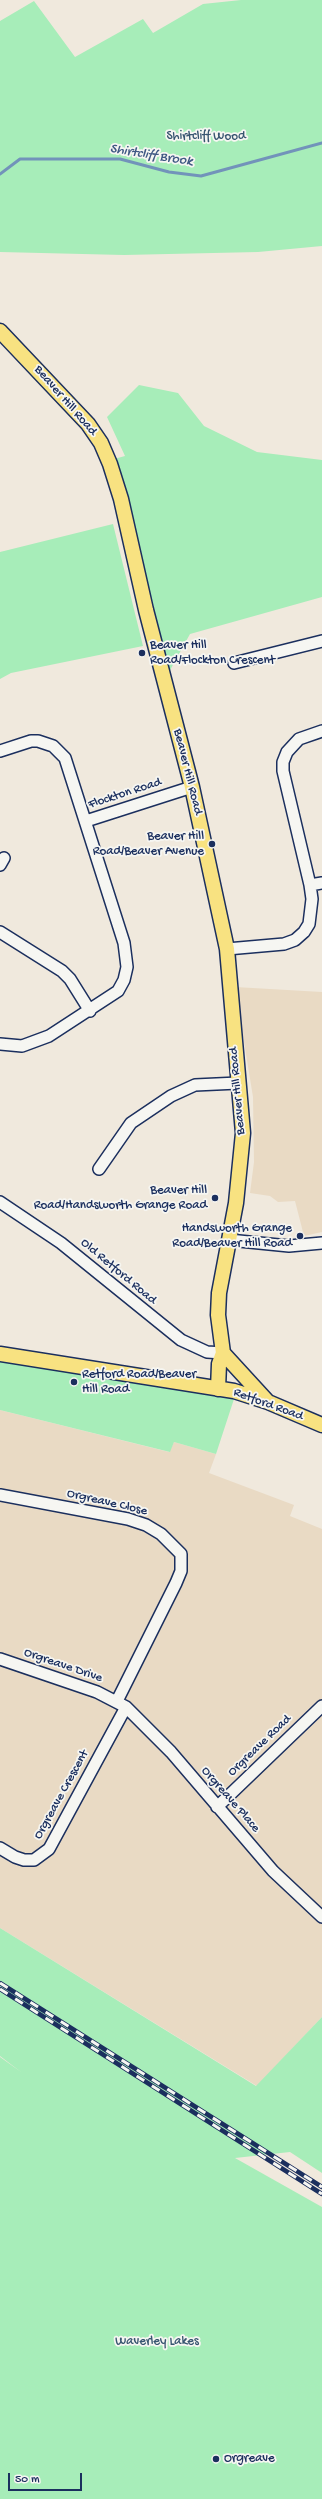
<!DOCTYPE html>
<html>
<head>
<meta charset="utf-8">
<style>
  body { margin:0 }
  #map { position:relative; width:322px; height:2499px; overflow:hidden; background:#f0e9dd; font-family:"Gochi Hand",sans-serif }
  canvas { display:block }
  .scale { position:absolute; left:8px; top:2473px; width:74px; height:18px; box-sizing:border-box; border:2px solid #1b2f5e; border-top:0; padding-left:5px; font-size:12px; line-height:14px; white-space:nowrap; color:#1b2f5e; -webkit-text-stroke:3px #f6f6f2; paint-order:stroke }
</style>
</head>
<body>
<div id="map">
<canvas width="322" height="2499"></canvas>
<div class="scale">50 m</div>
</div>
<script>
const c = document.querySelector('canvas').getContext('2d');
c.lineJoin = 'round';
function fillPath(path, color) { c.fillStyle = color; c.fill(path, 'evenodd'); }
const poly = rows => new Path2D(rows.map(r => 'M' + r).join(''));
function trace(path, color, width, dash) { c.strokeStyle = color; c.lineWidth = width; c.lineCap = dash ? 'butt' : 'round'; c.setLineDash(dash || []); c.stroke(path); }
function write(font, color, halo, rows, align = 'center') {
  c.font = font + ' "Gochi Hand",sans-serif'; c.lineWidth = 3.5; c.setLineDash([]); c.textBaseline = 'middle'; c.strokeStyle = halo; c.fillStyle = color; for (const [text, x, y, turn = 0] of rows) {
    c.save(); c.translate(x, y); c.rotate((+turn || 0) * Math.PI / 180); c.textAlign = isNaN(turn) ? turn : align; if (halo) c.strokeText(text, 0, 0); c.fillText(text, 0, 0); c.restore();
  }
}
fillPath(poly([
  [235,987,322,992,322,1232,304,1236,295,1201,278,1202,270,1196,250,1193,254,1162,253,1097],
  [0,1410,169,1452,174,1442,216,1454,209,1473,294,1505,290,1516,322,1529,322,2017,257,2086,0,1928]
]), '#e9dac4');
fillPath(poly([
  [241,0,322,0,322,246,258,252,124,255,0,252,0,21,34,1,75,57,143,19,153,33,203,4],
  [139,385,178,393,204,426,257,452,322,460,322,597,190,634,169,672,127,496,114,459,125,456,107,417],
  [113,524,143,646,11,673,0,679,0,552],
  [0,1361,234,1399,216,1454,174,1442,170,1452,0,1410],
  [0,1928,256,2086,322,2017,322,2173,290,2152,235,2158,322,2207,322,2499,0,2499,0,2057,21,2072,0,2056]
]), '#a7edb9');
trace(poly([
  [0,174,20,159,120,159,169,172,201,176,322,143]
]), '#7293ba', 3);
const minor = poly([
  [234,663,322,641],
  [0,751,31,741,38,741,53,746,65,758,124,943,127,967,124,980,118,991,49,1036,22,1046,0,1044],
  [86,821,192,787],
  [0,865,4,858],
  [310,885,322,883],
  [0,932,62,971,70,979,90,1011],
  [227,949,284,944,295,940,304,932,309,924,312,899,310,885,283,771,283,762,287,752,299,739,322,731],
  [99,1169,131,1123,171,1096,195,1085,238,1083],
  [0,1202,61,1243,181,1340,207,1352,223,1353],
  [229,1240,289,1246,322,1243],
  [0,1495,128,1519,146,1525,161,1534,181,1554,181,1571,176,1583,117,1701],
  [0,1659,97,1692,126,1707,171,1752,273,1871,322,1917],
  [217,1807,322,1706],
  [0,1848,15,1857,24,1860,34,1860,49,1849,126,1707]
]);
const major = poly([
  [0,331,88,424,101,443,110,464,121,499,146,610,192,787,227,949,243,1133,236,1203,219,1293,218,1315,223,1353,219,1364,218,1389],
  [223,1353,267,1401],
  [0,1354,234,1391,268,1402,322,1425]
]);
trace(minor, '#1b2f5e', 14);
trace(major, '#1b2f5e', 17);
trace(minor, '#f6f6f2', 11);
trace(major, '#f8e281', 14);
const rail = poly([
  [0,1983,322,2187],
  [0,1989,322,2194]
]);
trace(rail, '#1b2f5e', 4.5);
trace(rail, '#f6f6f2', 3, [9]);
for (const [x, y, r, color] of [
  [142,653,4,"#1b2f5e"],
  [212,844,4,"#1b2f5e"],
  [215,1198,4,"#1b2f5e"],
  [300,1236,4,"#1b2f5e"],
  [74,1382,4,"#1b2f5e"],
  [216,2459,4,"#1b2f5e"]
]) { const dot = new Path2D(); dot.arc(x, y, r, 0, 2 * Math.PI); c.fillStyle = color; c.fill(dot); trace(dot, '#f6f6f2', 1.5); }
write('13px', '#375570', '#f6f6f2', [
  ["Shirtcliff Wood",206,137],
  ["Waverley Lakes",157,2342]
]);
write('13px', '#1b2f5e', '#f6f6f2', [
  ["Beaver Hill Road",65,401,49],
  ["Beaver Hill Road",187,772,76],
  ["Flockton Road",125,794,-18],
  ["Beaver Hill Road",238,1091,-95],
  ["Old Retford Road",118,1272,40],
  ["Retford Road",268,1405,20],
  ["Orgreave Close",107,1503,13],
  ["Orgreave Drive",63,1666,19],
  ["Orgreave Road",260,1746,-44],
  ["Orgreave Crescent",62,1795,-61],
  ["Orgreave Place",230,1800,49]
]);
write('13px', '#1b2f5e', '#f6f6f2', [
  ["Beaver Hill",150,646],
  ["Road/Flockton Crescent",150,661],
  ["Beaver Hill",204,837,"right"],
  ["Road/Beaver Avenue",204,852,"right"],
  ["Beaver Hill",207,1191,"right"],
  ["Road/Handsworth Grange Road",207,1206,"right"],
  ["Handsworth Grange",292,1229,"right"],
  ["Road/Beaver Hill Road",292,1244,"right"],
  ["Retford Road/Beaver",82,1375],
  ["Hill Road",82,1390],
  ["Orgreave",224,2459]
], 'left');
write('italic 14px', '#3f5984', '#f6f6f2', [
  ["Shirtcliff Brook",151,156,9]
]);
</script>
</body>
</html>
